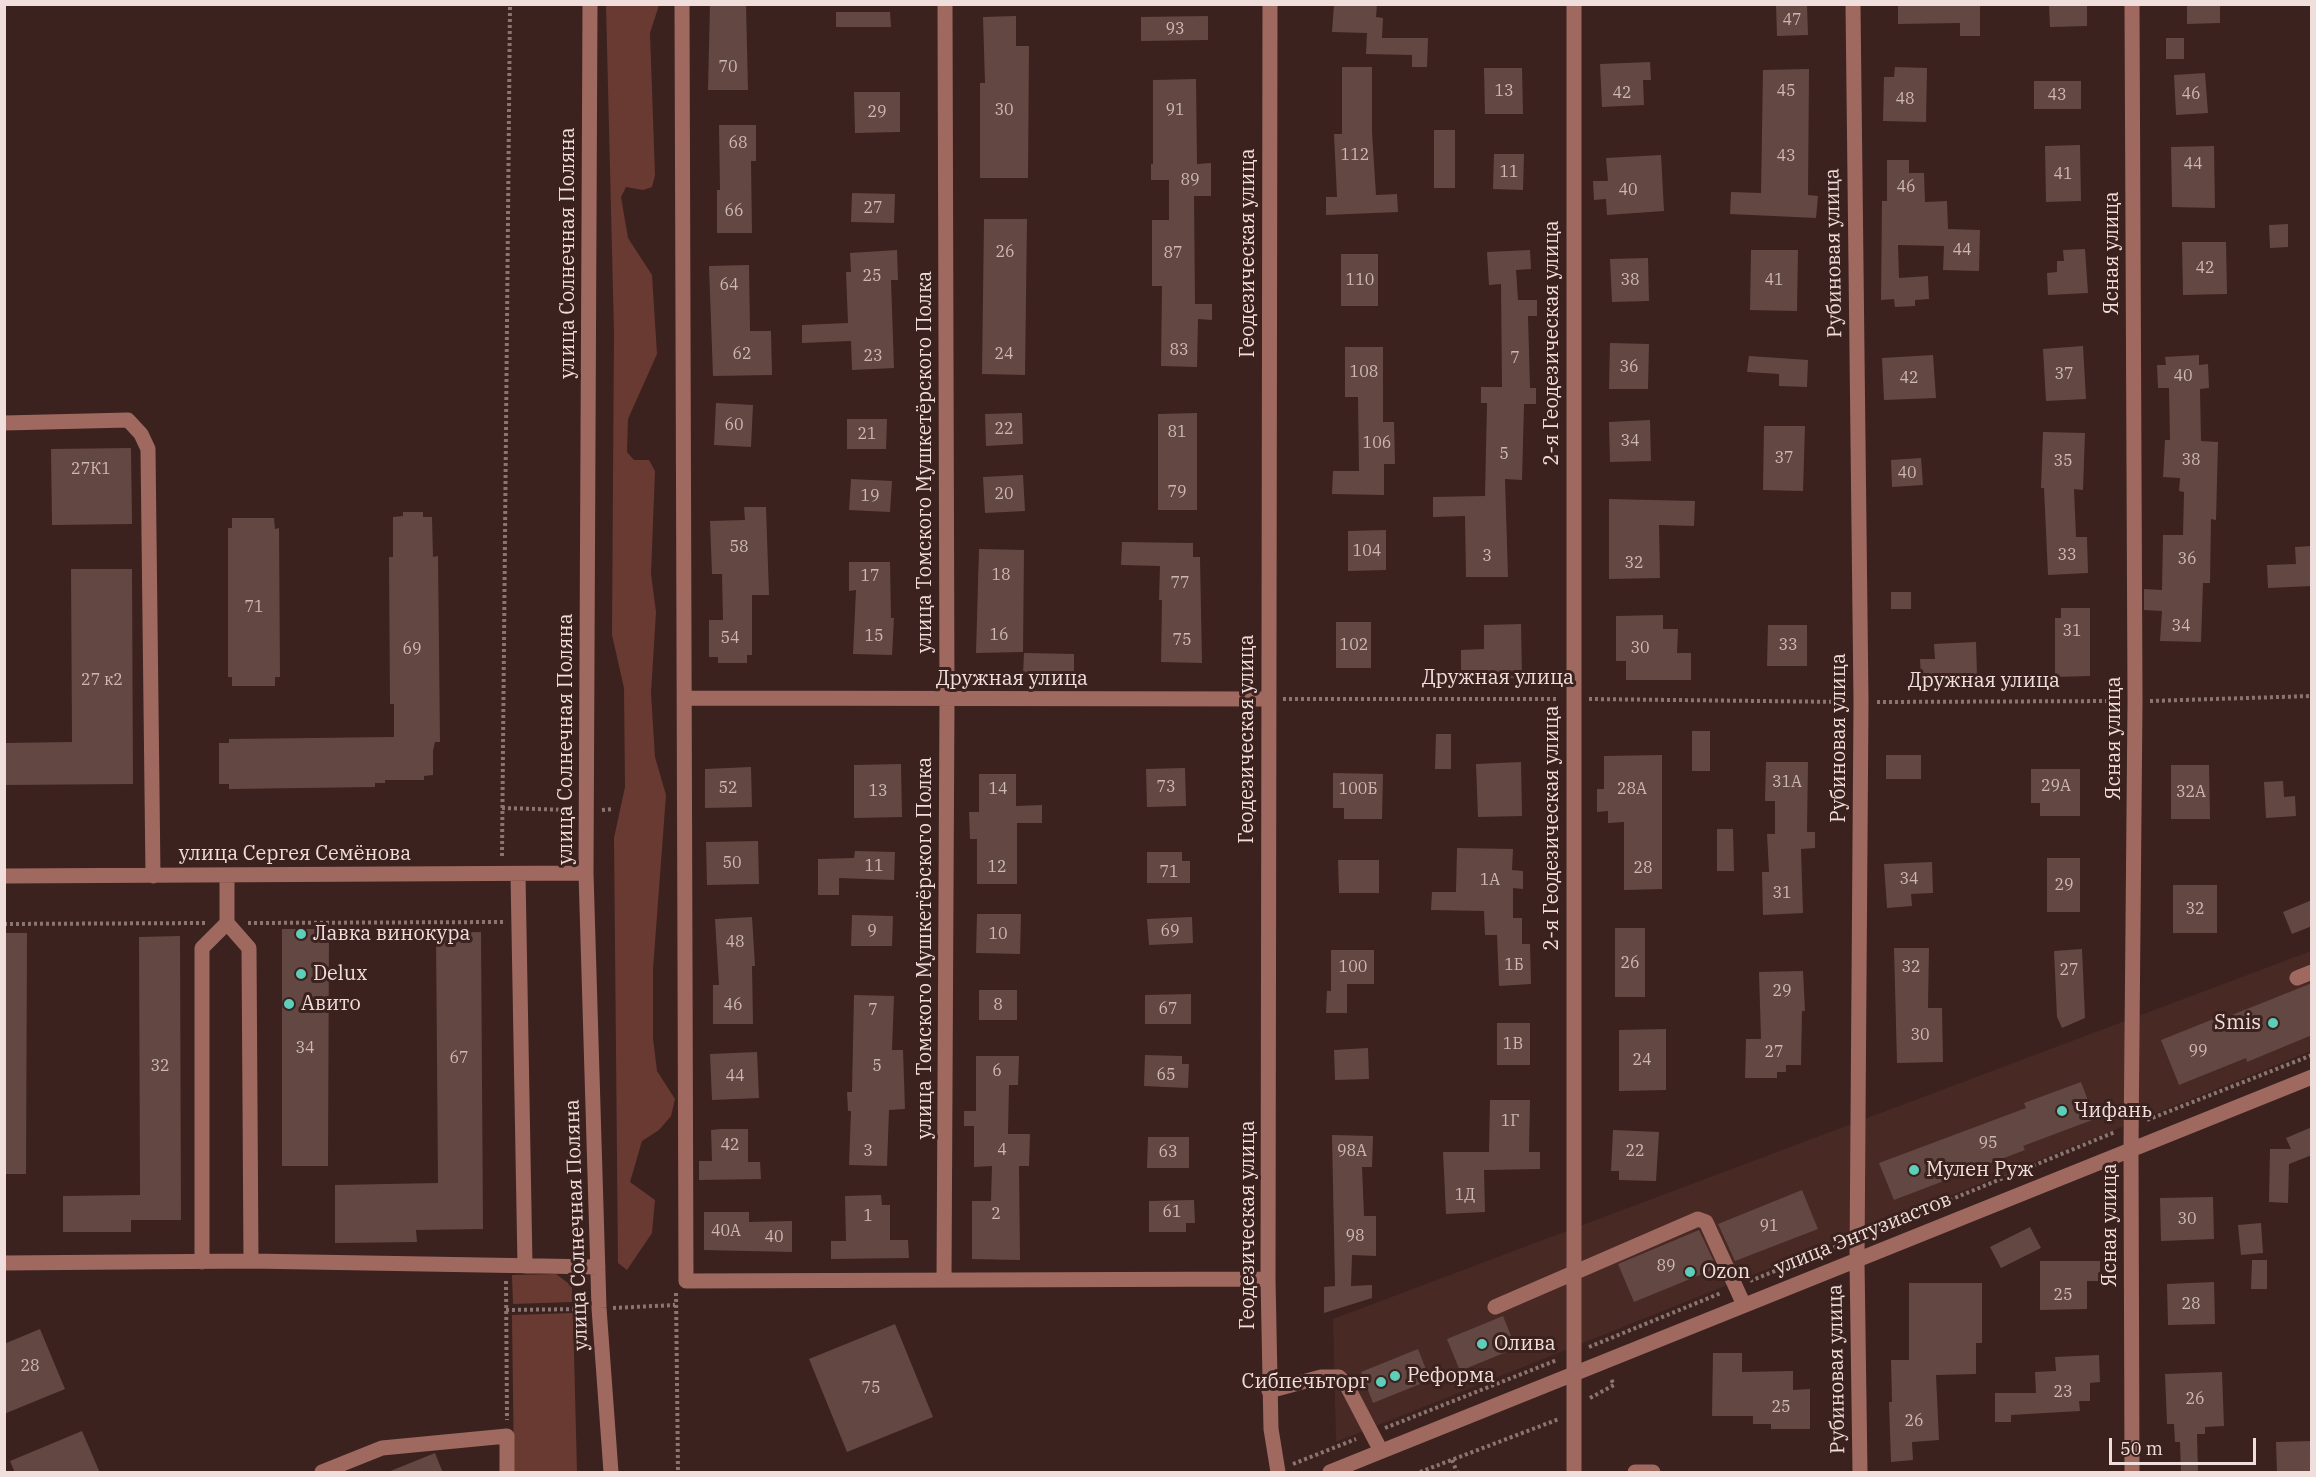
<!DOCTYPE html>
<html>
<head>
<meta charset="utf-8">
<style>
  body { margin:0 }
  #map { position:relative; width:2316px; height:1477px; overflow:hidden; background:#3b221e; font-family:"IBM Plex Serif",serif }
  canvas { display:block }
  .frame { position:absolute; inset:0; border:6px solid #efdedb; pointer-events:none }
  .scale { position:absolute; left:2109px; top:1438px; width:147px; height:27px; box-sizing:border-box; border:3px solid #efdedb; border-top:0; padding-left:8px; font-size:18px; line-height:21px; white-space:nowrap; color:#efdedb; -webkit-text-stroke:4px #3b221e; paint-order:stroke }
</style>
</head>
<body>
<div id="map">
<canvas width="2316" height="1477"></canvas>
<div class="frame"></div>
<div class="scale">50 m</div>
</div>
<script>
const c = document.querySelector('canvas').getContext('2d');
c.lineJoin = 'round';
function fillPath(path, color) { c.fillStyle = color; c.fill(path, 'evenodd'); }
const poly = rows => new Path2D(rows.map(r => 'M' + r).join(''));
function trace(path, color, width, dash) { c.strokeStyle = color; c.lineWidth = width; c.lineCap = dash ? 'butt' : 'round'; c.setLineDash(dash || []); c.stroke(path); }
function write(font, color, halo, rows, align = 'center') {
  c.font = font + ' "IBM Plex Serif",serif'; c.lineWidth = 6; c.setLineDash([]); c.textBaseline = 'middle'; c.strokeStyle = halo; c.fillStyle = color; for (const [text, x, y, turn = 0] of rows) {
    c.save(); c.translate(x, y); c.rotate((+turn || 0) * Math.PI / 180); c.textAlign = isNaN(turn) ? turn : align; if (halo) c.strokeText(text, 0, 0); c.fillText(text, 0, 0); c.restore();
  }
}
fillPath(poly([
  [2311,951,2311,1051,1336,1442,1333,1319]
]), '#482924');
fillPath(poly([
  [606,5,659,5,650,33,655,175,652,187,643,190,626,187,621,197,628,238,652,275,657,354,628,419,627,452,634,460,649,460,655,471,651,574,656,612,651,693,655,757,666,795,653,969,653,1038,657,1071,675,1099,671,1116,659,1130,642,1141,630,1182,655,1200,652,1233,627,1270,618,1263,614,838,625,787,624,688,612,635,614,332],
  [556,1274,572,1286,572,1302,513,1304,512,1275],
  [573,1313,577,1472,514,1472,512,1315]
]), '#693a32');
fillPath(poly([
  [710,4,746,4,748,90,708,90],
  [1334,4,1377,4,1376,17,1383,18,1382,38,1428,38,1427,67,1412,67,1412,55,1366,54,1367,33,1332,32],
  [1776,4,1807,4,1808,35,1777,36],
  [1898,4,1980,4,1980,36,1960,36,1960,23,1898,24],
  [2049,4,2087,4,2087,26,2050,27],
  [2187,4,2220,4,2220,23,2187,24],
  [836,12,890,12,891,27,836,27],
  [1016,16,1016,46,1029,46,1028,178,980,178,980,83,985,83,983,17],
  [1208,16,1208,40,1141,41,1141,17],
  [2166,38,2184,38,2184,59,2166,59],
  [1650,62,1651,80,1643,80,1644,105,1602,107,1600,64],
  [1342,67,1372,67,1372,132,1376,195,1397,194,1398,212,1326,215,1326,197,1337,197,1334,134,1342,134],
  [1895,67,1927,68,1926,122,1883,121,1884,77,1894,77],
  [1484,68,1522,68,1523,114,1485,114],
  [1809,69,1808,195,1818,196,1816,218,1730,214,1731,192,1761,193,1763,70],
  [2205,73,2208,113,2176,115,2174,75],
  [1196,79,1197,164,1211,163,1211,196,1194,196,1195,304,1212,304,1212,320,1198,319,1197,367,1161,366,1162,286,1152,286,1152,220,1169,220,1169,180,1151,180,1151,164,1153,164,1153,80],
  [2034,81,2081,81,2081,109,2034,109],
  [854,92,900,92,900,132,855,133],
  [719,125,756,125,756,161,751,161,752,233,717,233,717,190,720,190],
  [1434,130,1455,130,1455,188,1434,188],
  [2080,145,2081,201,2046,202,2045,146],
  [2214,146,2215,208,2172,207,2171,147],
  [1494,154,1524,154,1523,190,1493,189],
  [1661,155,1664,211,1607,215,1606,199,1594,200,1593,181,1608,181,1606,158],
  [1887,160,1909,160,1909,173,1924,173,1925,202,1947,201,1948,229,1980,230,1979,271,1943,270,1944,246,1898,245,1899,278,1928,276,1929,299,1915,300,1915,306,1895,307,1894,299,1881,300,1882,201,1887,201],
  [852,193,895,194,894,223,851,222],
  [984,219,1027,219,1025,375,982,374],
  [2288,224,2288,247,2270,248,2269,225],
  [2182,242,2226,242,2227,294,2183,295],
  [2085,249,2088,293,2048,295,2047,273,2057,272,2057,261,2064,261,2063,250],
  [897,250,898,280,891,280,894,368,852,370,851,341,802,343,802,325,848,323,846,272,851,272,850,253],
  [1530,250,1531,269,1516,270,1518,300,1537,300,1537,316,1528,316,1530,388,1536,388,1536,404,1524,404,1522,480,1505,479,1508,577,1466,577,1465,516,1433,517,1433,497,1485,496,1487,403,1481,403,1481,387,1502,387,1501,284,1489,285,1487,252],
  [1751,250,1798,250,1797,311,1750,310],
  [1341,254,1378,254,1378,306,1341,306],
  [1648,258,1649,301,1612,302,1610,259],
  [749,265,750,331,771,331,772,375,713,376,709,266],
  [1610,343,1649,344,1648,389,1609,389],
  [2083,346,2086,399,2046,401,2043,349],
  [1345,347,1383,347,1383,422,1394,422,1395,464,1384,464,1384,495,1332,494,1333,471,1359,471,1358,397,1345,397],
  [1933,355,1936,398,1884,400,1882,358],
  [2199,355,2199,365,2208,364,2209,388,2200,389,2201,441,2218,442,2216,520,2211,519,2210,583,2203,583,2201,642,2160,641,2162,611,2144,610,2144,589,2162,590,2163,535,2183,535,2184,492,2179,491,2180,478,2163,477,2165,440,2170,440,2169,388,2158,388,2157,365,2166,365,2165,357],
  [1749,356,1808,360,1807,387,1779,386,1779,374,1747,372],
  [716,403,753,405,751,447,714,445],
  [1022,413,1023,444,986,446,985,414],
  [1197,413,1197,510,1158,510,1158,414],
  [847,419,887,419,886,449,847,449],
  [1650,420,1651,461,1610,462,1609,422],
  [1764,426,1805,426,1803,491,1763,490],
  [2043,432,2085,433,2083,490,2074,489,2076,537,2087,537,2088,573,2048,575,2044,488,2041,488],
  [131,448,132,524,52,525,51,449],
  [1921,458,1923,485,1892,487,1891,460],
  [1023,475,1025,511,985,513,983,477],
  [851,479,892,481,890,512,849,510],
  [1609,499,1695,501,1694,526,1659,525,1660,578,1609,579],
  [744,507,766,507,769,595,752,595,752,655,747,655,747,663,718,663,718,657,709,657,709,620,723,620,722,574,712,574,710,521,745,520],
  [403,512,423,512,423,517,432,517,433,557,438,556,440,742,435,742,433,751,433,775,424,776,424,780,385,780,385,783,375,783,375,787,229,789,229,784,219,784,219,743,229,743,229,739,394,737,394,704,390,704,389,557,393,557,393,517,403,516],
  [232,518,274,518,275,529,279,528,280,677,275,677,275,686,232,686,232,677,228,677,228,528,232,528],
  [1386,530,1386,570,1348,571,1348,531],
  [1122,542,1193,543,1193,557,1200,557,1202,663,1161,662,1162,600,1159,600,1160,566,1121,565],
  [2312,546,2312,586,2268,588,2267,565,2296,564,2295,547],
  [979,549,1024,550,1023,652,976,653],
  [849,562,890,562,891,618,894,618,892,655,853,654,856,590,849,591],
  [71,569,132,569,133,784,4,785,4,743,72,742],
  [1891,592,1911,592,1911,609,1891,609],
  [2061,608,2090,608,2090,676,2055,677,2055,618,2061,618],
  [1663,615,1663,629,1678,629,1677,653,1691,653,1691,680,1626,680,1626,661,1616,661,1616,616],
  [1336,622,1371,622,1371,668,1336,668],
  [1521,624,1522,678,1461,679,1461,650,1484,649,1484,625],
  [1768,625,1807,625,1807,666,1767,666],
  [1976,642,1977,675,1921,678,1920,659,1935,659,1934,644],
  [1024,653,1074,654,1074,676,1023,675],
  [1692,731,1710,731,1710,771,1692,771],
  [1436,734,1451,734,1451,769,1435,769],
  [1662,755,1662,889,1624,890,1624,822,1608,823,1608,811,1597,812,1597,789,1604,789,1604,756],
  [1886,755,1921,755,1921,779,1886,779],
  [1521,762,1522,816,1478,817,1476,764],
  [1766,762,1808,762,1807,832,1815,832,1815,848,1801,849,1803,913,1763,915,1762,872,1769,872,1767,834,1775,834,1775,801,1765,801],
  [901,764,902,817,854,818,854,765],
  [2171,765,2209,765,2210,819,2171,819],
  [751,767,752,807,705,808,705,769],
  [1185,768,1186,806,1147,807,1146,769],
  [2031,769,2080,769,2080,816,2040,816,2040,803,2031,803],
  [1333,773,1383,774,1382,819,1344,819,1344,808,1333,808],
  [979,774,1016,774,1016,806,1042,805,1042,823,1017,823,1017,884,977,884,977,839,970,839,969,812,979,812],
  [2283,781,2284,797,2295,796,2296,816,2266,818,2264,782],
  [1717,829,1733,829,1734,871,1717,871],
  [758,841,759,884,707,885,706,842],
  [1457,848,1513,849,1512,870,1523,871,1523,889,1513,888,1513,918,1522,918,1522,944,1530,944,1531,984,1499,986,1497,935,1485,935,1484,911,1431,910,1432,892,1456,892],
  [855,851,895,852,894,880,839,878,839,895,818,895,818,859,854,858],
  [1147,852,1182,852,1182,861,1190,861,1190,883,1147,883],
  [2047,858,2080,858,2080,912,2047,912],
  [1338,860,1379,860,1379,893,1339,893],
  [1932,862,1933,893,1911,894,1912,906,1887,908,1884,864],
  [2173,885,2217,885,2217,933,2173,933],
  [2312,900,2312,926,2292,934,2283,912],
  [977,914,1021,914,1020,954,976,953],
  [852,915,893,916,892,946,851,946],
  [752,917,755,966,752,966,753,1024,713,1024,713,985,719,985,715,919],
  [1192,917,1193,943,1149,945,1147,919],
  [1615,928,1645,928,1645,997,1615,997],
  [282,929,329,929,328,1166,282,1166],
  [481,932,483,1229,416,1230,417,1242,335,1243,335,1185,438,1183,436,933],
  [4,933,27,933,26,1174,4,1174],
  [180,936,181,1220,131,1220,131,1232,63,1232,63,1196,140,1195,139,937],
  [1894,948,1929,948,1928,1008,1942,1008,1943,1062,1897,1063],
  [2082,949,2085,1018,2062,1028,2057,1017,2054,951],
  [1331,950,1374,950,1374,984,1347,984,1347,1013,1326,1013,1327,991,1331,991],
  [1803,971,1805,1011,1802,1011,1801,1065,1786,1065,1786,1072,1777,1072,1777,1078,1745,1078,1746,1039,1761,1039,1759,972],
  [2312,983,2312,1035,2247,1062,2246,1058,2179,1085,2161,1040,2216,1018,2217,1021],
  [979,990,1017,990,1017,1020,979,1020],
  [1191,994,1191,1024,1145,1024,1145,995],
  [854,995,894,996,892,1050,903,1050,905,1109,889,1110,887,1166,849,1165,851,1111,848,1111,847,1092,852,1092],
  [1497,1023,1530,1023,1530,1065,1497,1065],
  [1666,1029,1666,1090,1619,1091,1619,1030],
  [1368,1048,1369,1079,1335,1080,1334,1050],
  [757,1052,759,1098,712,1100,710,1054],
  [1145,1055,1182,1056,1182,1064,1189,1064,1188,1088,1144,1086],
  [976,1056,1019,1056,1018,1085,1009,1085,1008,1134,1030,1134,1029,1166,1019,1166,1020,1260,972,1259,972,1201,991,1201,992,1166,974,1167,974,1126,964,1126,964,1111,976,1111],
  [2081,1082,2095,1119,2023,1146,2025,1150,1894,1200,1879,1163,2026,1108,2024,1103],
  [1490,1100,1530,1100,1529,1152,1540,1152,1540,1169,1484,1170,1485,1212,1446,1214,1443,1152,1489,1152],
  [2312,1127,2312,1155,2289,1164,2288,1203,2269,1202,2270,1149,2291,1149,2286,1138],
  [721,1129,748,1129,748,1162,760,1162,761,1179,699,1180,699,1161,712,1161,711,1130],
  [1613,1130,1659,1132,1656,1181,1619,1180,1619,1171,1611,1171],
  [1332,1135,1373,1136,1372,1167,1362,1167,1364,1216,1376,1216,1376,1256,1352,1255,1351,1286,1372,1285,1372,1298,1324,1313,1324,1287,1335,1286],
  [1148,1137,1189,1137,1189,1168,1147,1168],
  [1802,1190,1818,1229,1735,1261,1718,1224],
  [881,1195,882,1205,890,1205,890,1240,908,1240,909,1258,831,1259,831,1241,846,1241,845,1196],
  [2213,1197,2214,1239,2161,1241,2160,1198],
  [1194,1200,1195,1223,1186,1223,1186,1232,1149,1232,1149,1201],
  [704,1212,749,1212,749,1222,792,1221,792,1252,704,1250],
  [2261,1223,2263,1253,2241,1255,2238,1225],
  [2030,1227,2041,1248,2001,1268,1990,1247],
  [1699,1230,1717,1268,1634,1302,1618,1264],
  [2252,1260,2267,1260,2267,1289,2251,1289],
  [2040,1261,2100,1261,2100,1281,2087,1281,2087,1309,2040,1310],
  [2214,1282,2215,1324,2168,1325,2167,1284],
  [1909,1283,1982,1283,1982,1343,1976,1343,1976,1374,1936,1375,1939,1440,1912,1442,1913,1460,1891,1462,1889,1402,1892,1402,1891,1360,1909,1360],
  [1503,1316,1516,1348,1460,1371,1447,1339],
  [895,1324,933,1417,847,1452,809,1359],
  [40,1329,65,1389,4,1414,4,1344],
  [1418,1349,1430,1380,1373,1403,1361,1372],
  [1713,1353,1742,1353,1742,1372,1793,1371,1793,1390,1810,1389,1810,1429,1771,1429,1771,1424,1753,1424,1753,1416,1712,1416],
  [2099,1355,2100,1382,2090,1383,2090,1401,2079,1401,2080,1411,2011,1415,2011,1422,1995,1422,1995,1393,2036,1393,2035,1372,2056,1371,2055,1357],
  [2222,1372,2224,1426,2205,1427,2205,1434,2197,1434,2198,1473,2181,1473,2180,1442,2175,1442,2174,1424,2167,1424,2165,1374],
  [82,1431,100,1473,15,1473,10,1461],
  [2312,1441,2312,1473,2277,1473,2276,1442],
  [435,1453,443,1473,388,1473,388,1472]
]), '#634743');
trace(poly([
  [1283,699,1557,699],
  [1589,699,1845,702],
  [2150,701,2312,696],
  [1877,702,2118,701],
  [502,808,571,810],
  [602,810,614,809],
  [502,856,510,4],
  [248,923,505,922],
  [4,924,205,923],
  [2147,1120,2312,1055],
  [1872,1232,2115,1132],
  [506,1281,507,1420],
  [1750,1281,1840,1245],
  [676,1293,678,1472],
  [613,1308,675,1305],
  [506,1310,585,1309],
  [1589,1347,1721,1293],
  [1590,1398,1614,1385,1611,1379],
  [1385,1428,1557,1360],
  [1452,1460,1457,1472],
  [1293,1464,1356,1439],
  [1420,1472,1559,1419]
]), '#8b7572', 4, [3, 3]);
trace(poly([
  [590,4,586,873,599,1308,611,1472],
  [682,4,686,1281,1268,1279],
  [1270,4,1268,1279,1271,1429,1278,1472],
  [1574,4,1574,1472],
  [1853,4,1861,702,1857,1260,1860,1472],
  [2132,4,2135,701,2131,1149,2132,1472],
  [4,423,128,420,141,434,148,449,153,876],
  [685,698,1267,699],
  [518,874,525,1266],
  [227,875,227,923,249,948,251,1261,598,1267],
  [4,876,586,873],
  [2297,978,2312,972],
  [202,1262,202,948,227,923],
  [4,1263,251,1261],
  [944,1280,947,700,945,4],
  [1495,1307,1698,1219,1706,1222,1744,1305],
  [1269,1391,1321,1377,1339,1377,1346,1384,1381,1451],
  [322,1472,382,1448,507,1436,507,1472],
  [1330,1472,2312,1077],
  [1635,1472,1653,1472]
]), '#9f6960', 15);
for (const [x, y, r, color] of [
  [301,934,6,"#5dceb9"],
  [301,974,6,"#5dceb9"],
  [289,1004,6,"#5dceb9"],
  [2273,1023,6,"#5dceb9"],
  [2062,1111,6,"#5dceb9"],
  [1914,1170,6,"#5dceb9"],
  [1690,1272,6,"#5dceb9"],
  [1482,1344,6,"#5dceb9"],
  [1395,1376,6,"#5dceb9"],
  [1381,1382,6,"#5dceb9"]
]) { const dot = new Path2D(); dot.arc(x, y, r, 0, 2 * Math.PI); c.fillStyle = color; c.fill(dot); trace(dot, '#3b221e', 2); }
write('16px', '#ccb8b5', null, [
  ["47",1792,20],
  ["93",1175,29],
  ["70",728,67],
  ["13",1504,91],
  ["45",1786,91],
  ["42",1622,93],
  ["46",2191,94],
  ["43",2057,95],
  ["48",1905,99],
  ["30",1004,110],
  ["91",1175,110],
  ["29",877,112],
  ["68",738,143],
  ["112",1355,155],
  ["43",1786,156],
  ["44",2193,164],
  ["11",1509,172],
  ["41",2063,174],
  ["89",1190,180],
  ["46",1906,187],
  ["40",1628,190],
  ["27",873,208],
  ["66",734,211],
  ["44",1962,250],
  ["26",1005,252],
  ["87",1173,253],
  ["42",2205,268],
  ["25",872,276],
  ["110",1360,280],
  ["38",1630,280],
  ["41",1774,280],
  ["64",729,285],
  ["83",1179,350],
  ["62",742,354],
  ["24",1004,354],
  ["23",873,356],
  ["7",1515,358],
  ["36",1629,367],
  ["108",1364,372],
  ["37",2064,374],
  ["40",2183,376],
  ["42",1909,378],
  ["60",734,425],
  ["22",1004,429],
  ["81",1177,432],
  ["21",867,434],
  ["34",1630,441],
  ["106",1377,443],
  ["5",1504,454],
  ["37",1784,458],
  ["38",2191,460],
  ["35",2063,461],
  ["27К1",91,469],
  ["40",1907,473],
  ["79",1177,492],
  ["20",1004,494],
  ["19",870,496],
  ["58",739,547],
  ["104",1367,551],
  ["33",2067,555],
  ["3",1487,556],
  ["36",2187,559],
  ["32",1634,563],
  ["18",1001,575],
  ["17",870,576],
  ["77",1180,583],
  ["71",254,607],
  ["34",2181,626],
  ["31",2072,631],
  ["16",999,635],
  ["15",874,636],
  ["54",730,638],
  ["75",1182,640],
  ["102",1354,645],
  ["33",1788,645],
  ["30",1640,648],
  ["69",412,649],
  ["27 к2",102,680],
  ["31А",1787,782],
  ["29А",2056,786],
  ["73",1166,787],
  ["52",728,788],
  ["14",998,789],
  ["100Б",1358,789],
  ["28А",1632,789],
  ["13",878,791],
  ["32А",2191,792],
  ["50",732,863],
  ["11",874,866],
  ["12",997,867],
  ["28",1643,868],
  ["71",1169,872],
  ["34",1909,879],
  ["1А",1490,880],
  ["29",2064,885],
  ["31",1782,893],
  ["32",2195,909],
  ["9",872,931],
  ["69",1170,931],
  ["10",998,934],
  ["48",735,942],
  ["26",1630,963],
  ["1Б",1514,965],
  ["100",1353,967],
  ["32",1911,967],
  ["27",2069,970],
  ["29",1782,991],
  ["46",733,1005],
  ["8",998,1005],
  ["67",1168,1009],
  ["7",873,1010],
  ["30",1920,1035],
  ["1В",1513,1044],
  ["34",305,1048],
  ["99",2198,1051],
  ["27",1774,1052],
  ["67",459,1058],
  ["24",1642,1060],
  ["32",160,1066],
  ["5",877,1066],
  ["6",997,1071],
  ["65",1166,1075],
  ["44",735,1076],
  ["1Г",1510,1121],
  ["95",1988,1143],
  ["42",730,1145],
  ["4",1002,1150],
  ["3",868,1151],
  ["98А",1352,1151],
  ["22",1635,1151],
  ["63",1168,1152],
  ["1Д",1465,1195],
  ["61",1172,1212],
  ["2",996,1214],
  ["1",868,1216],
  ["30",2187,1219],
  ["91",1769,1226],
  ["40А",726,1231],
  ["98",1355,1236],
  ["40",774,1237],
  ["89",1666,1266],
  ["25",2063,1295],
  ["28",2191,1304],
  ["28",30,1366],
  ["75",871,1388],
  ["23",2063,1392],
  ["26",2195,1399],
  ["25",1781,1407],
  ["26",1914,1421]
]);
write('20px', '#efdedb', '#3b221e', [
  ["улица Солнечная Поляна",568,253,-90],
  ["Геодезическая улица",1248,253,-90],
  ["Рубиновая улица",1834,253,-91],
  ["Ясная улица",2112,253,-90],
  ["2-я Геодезическая улица",1552,343,-90],
  ["улица Томского Мушкетёрского Полка",925,462,-90],
  ["Дружная улица",1498,678],
  ["Дружная улица",1012,679],
  ["Дружная улица",1984,681],
  ["Рубиновая улица",1839,738,-90],
  ["Ясная улица",2114,738,-90],
  ["улица Солнечная Поляна",566,739,-90],
  ["Геодезическая улица",1247,739,-90],
  ["2-я Геодезическая улица",1552,828,-90],
  ["улица Сергея Семёнова",295,854],
  ["улица Томского Мушкетёрского Полка",925,948,-90],
  ["улица Солнечная Поляна",577,1225,-92],
  ["Геодезическая улица",1248,1225,-90],
  ["Ясная улица",2110,1225,-90],
  ["улица Энтузиастов",1863,1234,-22],
  ["Рубиновая улица",1837,1369,-91]
]);
write('20px', '#efdedb', '#3b221e', [
  ["Лавка винокура",313,934],
  ["Delux",313,974],
  ["Авито",301,1004],
  ["Smis",2261,1023,"right"],
  ["Чифань",2074,1111],
  ["Мулен Руж",1926,1170],
  ["Ozon",1702,1272],
  ["Олива",1494,1344],
  ["Реформа",1407,1376],
  ["Сибпечьторг",1369,1382,"right"]
], 'left');
</script>
</body>
</html>
